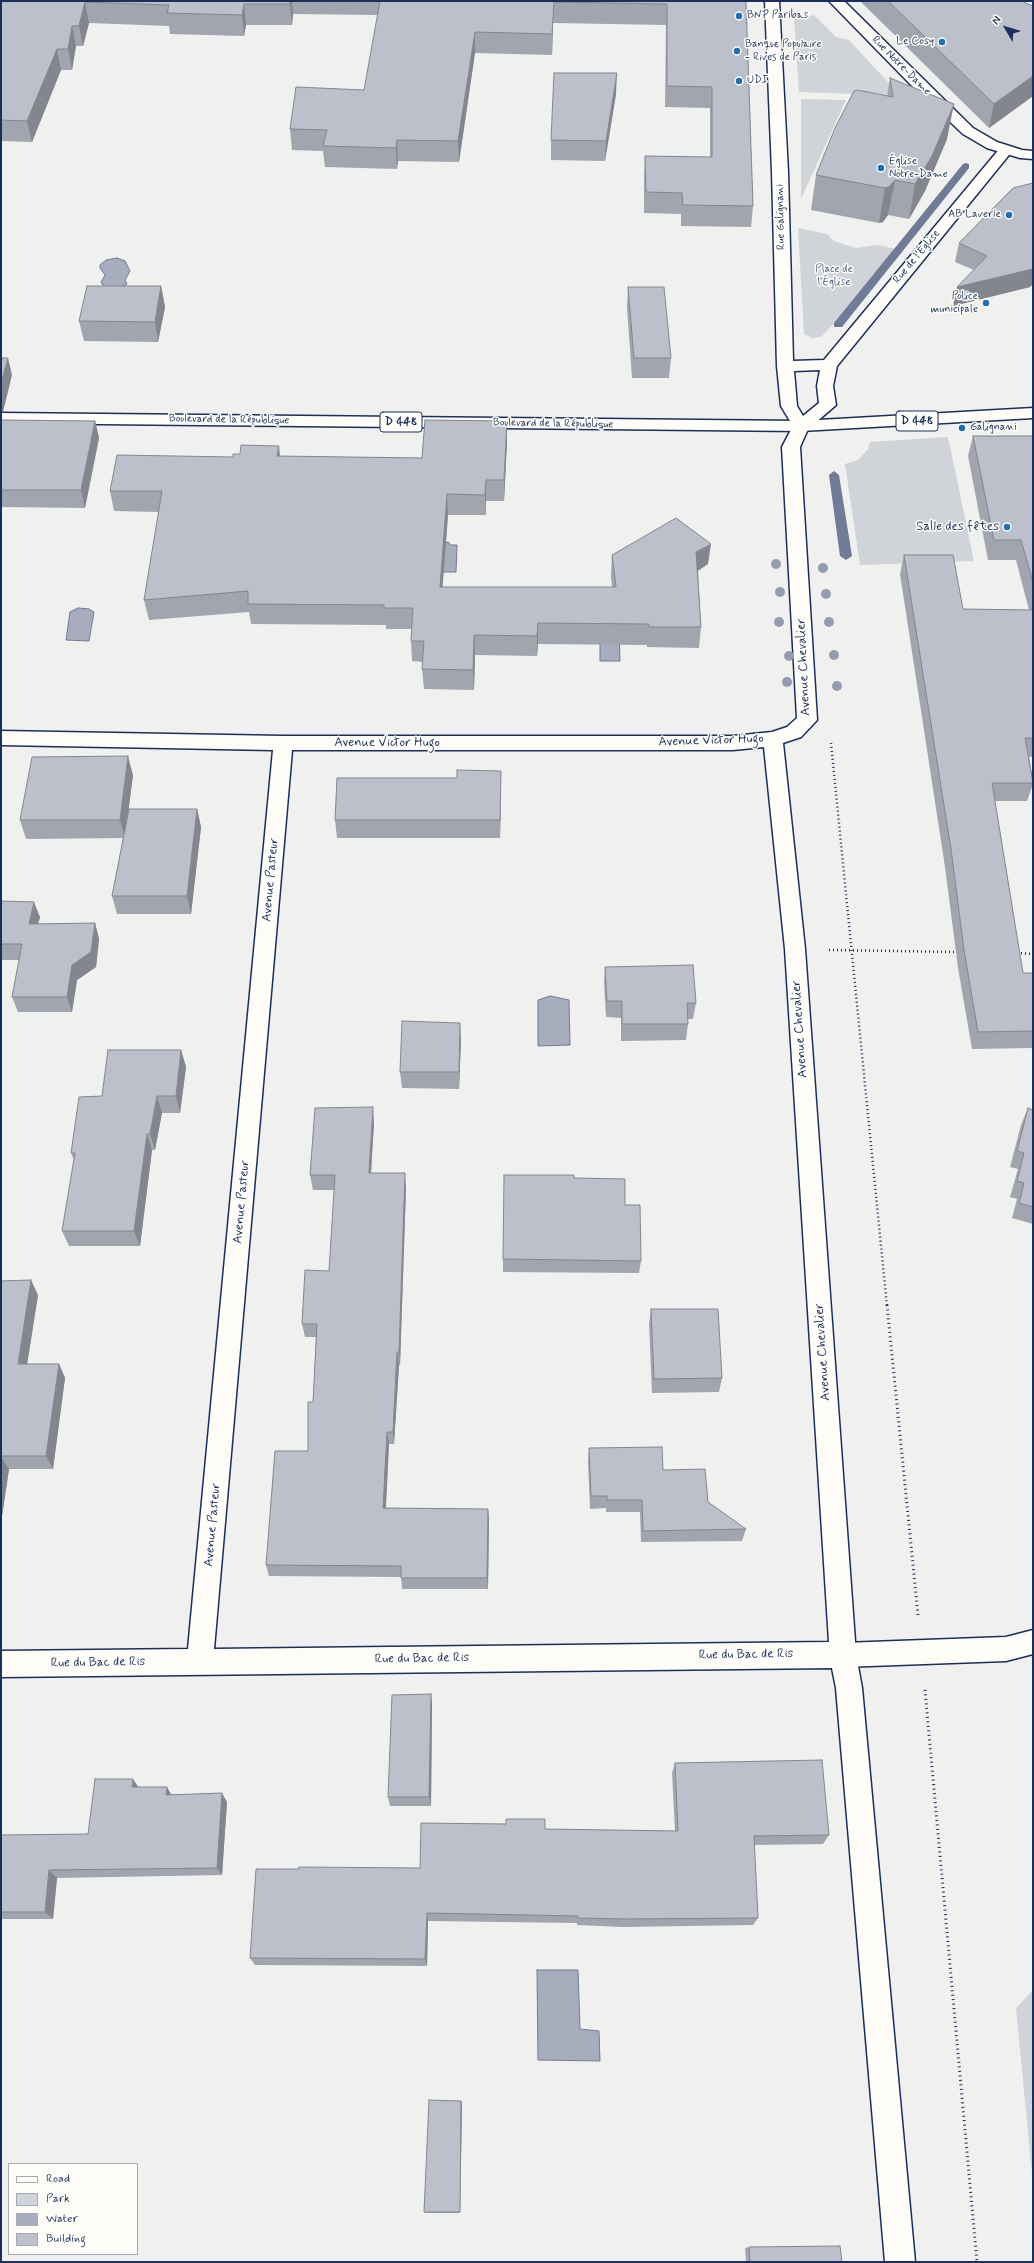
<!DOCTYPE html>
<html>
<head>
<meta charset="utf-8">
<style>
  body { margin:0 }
  #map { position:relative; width:1034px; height:2263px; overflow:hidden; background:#f0f0ee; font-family:Mynerve,sans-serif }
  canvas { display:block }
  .frame { position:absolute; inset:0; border:2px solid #1b2f5e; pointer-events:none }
  .legend { position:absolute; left:8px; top:2163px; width:130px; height:92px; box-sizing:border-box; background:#fdfcf7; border:1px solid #a3aaba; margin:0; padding:5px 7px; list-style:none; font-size:12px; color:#1b2f5e }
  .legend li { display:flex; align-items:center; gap:8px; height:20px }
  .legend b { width:20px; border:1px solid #a3aaba }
  .north { position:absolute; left:986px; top:8px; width:40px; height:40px; -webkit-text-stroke:3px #fdfcf7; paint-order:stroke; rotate:308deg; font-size:11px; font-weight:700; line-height:16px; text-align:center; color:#1b2f5e }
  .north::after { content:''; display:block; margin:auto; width:14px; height:18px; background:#1b2f5e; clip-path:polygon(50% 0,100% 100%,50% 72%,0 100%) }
</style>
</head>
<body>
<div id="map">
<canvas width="1034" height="2263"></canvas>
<div class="frame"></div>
<ul class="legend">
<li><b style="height:5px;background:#fdfcf7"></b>Road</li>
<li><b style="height:11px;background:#d0d3d8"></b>Park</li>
<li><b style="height:11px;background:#a7adbd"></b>Water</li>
<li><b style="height:11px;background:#bbc0ca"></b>Building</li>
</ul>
<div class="north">N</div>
</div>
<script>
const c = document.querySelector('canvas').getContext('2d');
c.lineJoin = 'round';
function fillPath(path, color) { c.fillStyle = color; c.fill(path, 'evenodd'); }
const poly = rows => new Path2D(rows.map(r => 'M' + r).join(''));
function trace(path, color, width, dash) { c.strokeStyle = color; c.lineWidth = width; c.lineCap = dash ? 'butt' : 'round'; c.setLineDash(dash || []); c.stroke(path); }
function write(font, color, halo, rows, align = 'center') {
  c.font = font + ' Mynerve,sans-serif'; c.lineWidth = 3; c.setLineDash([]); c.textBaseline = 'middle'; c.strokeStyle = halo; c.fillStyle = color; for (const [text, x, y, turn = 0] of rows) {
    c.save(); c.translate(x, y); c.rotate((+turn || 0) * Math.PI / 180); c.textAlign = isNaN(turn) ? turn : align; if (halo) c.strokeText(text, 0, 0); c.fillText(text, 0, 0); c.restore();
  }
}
fillPath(poly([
  [814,15,836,37,849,40,898,93,882,95,799,92,794,19],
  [801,99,846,100,801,199],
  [798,228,827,234,834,241,855,248,878,245,904,251,821,337,812,338,804,334],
  [948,437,974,561,860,565,845,464,858,460,868,449,870,442],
  [1033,1990,1033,2184,1016,2008]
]), '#d0d3d8');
const water = poly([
  [117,258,125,261,130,271,125,280,127,284,121,287,104,287,101,282,105,275,100,268,100,265,106,260,117,258],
  [448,542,451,545,457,545,456,572,437,572,444,543,448,542],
  [78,608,89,609,94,612,89,641,66,640,70,612,78,608],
  [600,628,619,629,620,661,600,661,600,628],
  [550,996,569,1000,570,1045,538,1046,538,1000,550,996],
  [537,1970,578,1970,580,2029,599,2031,600,2061,538,2060,537,1970]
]);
fillPath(water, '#a7adbd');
trace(water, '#6f7b97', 1);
fillPath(poly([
  [966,163,969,164,969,168,842,327,834,327,834,323,963,164,966,163],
  [834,471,839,475,852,556,846,560,840,556,829,475,834,471]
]), '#6f7b97');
const lane = poly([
  [1033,1630,1033,1654,1006,1661,843,1667,834,1664,831,1655,834,1646,843,1643,1006,1637,1033,1630]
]);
const street = poly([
  [765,1,779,1,788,172,793,361,824,360,1001,147,1011,147,1013,150,837,366,833,386,836,405,808,429,800,447,817,720,801,737,783,743,805,949,856,1655,862,1688,915,2262,885,2262,836,1688,832,1668,1,1677,1,1651,188,1649,273,750,1,745,1,731,283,736,733,736,772,732,787,727,797,718,782,447,793,426,781,406,777,366,772,172,765,1],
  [820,370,817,386,819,403,803,416,797,406,794,371,820,370],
  [764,747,785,949,829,1642,214,1649,292,750,733,750,764,747]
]);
const primary = poly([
  [829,1,844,1,973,128,997,142,1022,150,1033,151,1033,159,1020,158,987,148,963,134,913,87,829,1],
  [1033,408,1033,418,801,431,1,423,1,413,801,421,1033,408]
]);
trace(lane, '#1b2f5e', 3);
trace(street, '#1b2f5e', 3);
trace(primary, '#1b2f5e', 3);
trace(poly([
  [831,743,887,1306],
  [829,950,958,952],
  [1017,953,1033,954]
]), '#1b2f5e', 2.5, [1, 3]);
trace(poly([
  [887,1305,918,1615],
  [925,1690,977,2262]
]), '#1b2f5e', 3, [1, 3.5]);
fillPath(lane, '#fdfcf7');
fillPath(street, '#fdfcf7');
fillPath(primary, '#fdfcf7');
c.fillStyle = '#949caf';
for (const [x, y] of [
  [776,564],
  [823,568],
  [780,592],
  [826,594],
  [779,622],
  [829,622],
  [834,655],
  [789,656],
  [787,682],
  [837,686]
]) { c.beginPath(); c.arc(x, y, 5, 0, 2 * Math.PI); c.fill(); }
fillPath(poly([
  [1,1,746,1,753,206,751,227,681,226,681,214,644,213,644,177,645,156,710,157,710,108,665,107,666,25,553,23,552,55,475,53,459,162,398,161,397,169,325,167,323,151,292,150,290,129,364,90,378,15,293,14,292,25,246,25,244,36,170,34,169,26,89,23,83,46,76,46,72,70,61,70,32,142,1,141],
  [860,1,1021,1,1033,6,1033,96,989,128],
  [890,78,947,139,925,191,909,219,888,215,883,222,879,223,811,210,816,175,887,96],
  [616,94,605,161,551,160,551,140],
  [1013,188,1030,287,953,306,974,270,955,262,959,243],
  [161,286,165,307,158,342,84,341,79,321],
  [628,287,671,358,669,378,632,378,627,308],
  [1,420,95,421,99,438,85,508,1,507],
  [973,436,1033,436,1033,757,1029,757,1033,780,1033,784,1027,801,995,801,1023,973,1033,973,1033,1048,972,1049,958,968,945,867,900,574,904,555,963,609,1029,610,1016,560,988,560,968,456],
  [507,442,504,501,486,501,486,515,448,515,442,587,612,587,611,576,612,555,708,564,698,571,701,627,699,648,647,647,647,645,538,644,537,656,475,655,474,690,424,689,422,669,423,662,412,661,411,641,412,629,386,629,386,625,251,624,249,612,149,620,144,600,159,512,114,511,110,491,233,457,280,456,422,458],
  [133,775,127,819,197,809,201,827,191,914,117,914,112,896,123,838,26,839,20,820],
  [457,778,501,789,500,838,337,838,335,820],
  [1,901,40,917,38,924,95,923,99,939,96,967,77,980,72,1012,18,1012,12,997,19,960,1,960],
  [605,967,696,1003,693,1019,688,1019,688,1024,686,1040,621,1041,621,1018,606,1017,604,983],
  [461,1040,459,1089,402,1088,400,1072],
  [181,1050,186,1067,180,1113,162,1113,155,1150,152,1150,140,1246,69,1246,62,1231,74,1160,71,1153],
  [1028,1108,1033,1110,1033,1224,1012,1218,1017,1199,1010,1197,1018,1169,1010,1167,1021,1125],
  [374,1122,371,1173,406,1188,400,1365,399,1365,394,1444,389,1444,386,1508,488,1509,489,1521,488,1589,402,1589,401,1577,269,1576,266,1565,308,1451,313,1402,316,1337,305,1337,302,1324,329,1271,334,1190,313,1190,310,1175],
  [574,1178,625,1205,641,1261,639,1273,503,1272,503,1259],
  [1,1281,38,1295,27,1364,59,1364,65,1378,53,1469,9,1469,1,1523],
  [651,1309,722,1378,719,1392,652,1393,649,1324],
  [589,1448,663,1470,746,1529,742,1541,641,1542,640,1512,606,1512,606,1508,590,1509,588,1461],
  [431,1694,432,1705,431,1806,390,1806,388,1797],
  [675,1763,829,1835,823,1844,754,1845,758,1918,753,1925,622,1927,577,1925,577,1923,428,1921,427,1966,255,1965,250,1958,299,1869,420,1868,545,1829,675,1831,672,1773],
  [138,1787,172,1795,227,1802,222,1875,57,1878,53,1919,1,1919,1,1835,88,1834],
  [462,2103,460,2213,425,2213,424,2212],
  [749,2247,842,2262,746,2262,745,2248]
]), '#a1a5ae');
fillPath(poly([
  [290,1,292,1,293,14,292,25,290,4],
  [85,2,89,23,83,46,79,26],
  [554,2,553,23,552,55,552,34],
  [244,4,246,25,244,36,242,15],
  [72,26,76,46,72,70,68,49],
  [475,32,475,53,459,162,458,141],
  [57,49,61,70,32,142,27,121],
  [617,73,616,94,605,161,606,141],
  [1033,76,1033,96,989,128,994,104],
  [954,104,947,139,925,191,909,219,915,184],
  [397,140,398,161,397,169,396,148],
  [895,180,888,215,883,222,879,223,885,188],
  [1033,269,1033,284,1030,287,953,306,957,287],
  [161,286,165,307,158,342,155,322],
  [8,358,12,375,3,412,1,412,1,383],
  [95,421,99,438,85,508,81,490],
  [507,421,507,442,504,501,504,480],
  [279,446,281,467,277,456],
  [486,480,486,515,485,495],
  [447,494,448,515,441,608,440,587],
  [711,544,708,564,694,573,696,552],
  [538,623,538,644,537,656,537,636],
  [474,635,475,655,474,690,473,670],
  [128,756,133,775,125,838,120,820],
  [501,771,501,789,500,838,500,820],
  [197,809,201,827,191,914,187,896],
  [34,902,40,917,34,939,29,924],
  [95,923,99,939,96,967,77,980,72,1012,67,997,72,965],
  [460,1023,461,1040,459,1089,459,1072],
  [181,1050,186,1067,180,1113,176,1096],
  [157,1096,162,1113,155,1150,150,1134],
  [373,1107,374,1122,370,1188,369,1173],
  [147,1134,152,1150,140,1246,134,1231],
  [405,1173,406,1188,400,1365,399,1352],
  [31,1280,38,1295,25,1378,18,1364],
  [397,1352,399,1365,394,1444,393,1432],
  [59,1364,65,1378,53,1469,46,1456],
  [387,1432,389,1444,385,1520,383,1508],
  [1,1457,9,1469,1,1523],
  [488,1509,489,1521,488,1589,487,1578],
  [431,1694,432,1705,431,1806,429,1797],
  [133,1779,139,1788,132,1787],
  [167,1787,172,1796,166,1795],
  [222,1793,227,1802,222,1875,217,1868],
  [49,1870,57,1878,53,1919,45,1912],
  [427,1913,428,1921,427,1966,425,1959],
  [461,2101,462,2103,460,2213,460,2212]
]), '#83868d');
const building = poly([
  [1,1,290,1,290,4,244,4,242,15,167,13,169,5,85,2,79,26,72,26,68,49,57,49,27,121,1,120,1,1],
  [380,1,746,1,753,206,683,205,682,193,646,192,645,156,712,157,712,87,667,86,667,4,554,2,552,34,475,32,458,141,397,140,396,148,323,146,327,130,290,129,296,87,364,90,380,1],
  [888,1,1021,1,1033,6,1033,76,994,104,888,1],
  [554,73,617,73,606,141,551,140,554,73],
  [890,78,954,104,932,156,915,184,895,180,889,187,885,188,816,175,835,128,854,91,857,90,893,97,890,78],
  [1033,183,1033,269,957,287,987,256,959,243,1013,188,1033,183],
  [87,286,161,286,155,322,79,321,87,286],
  [628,287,664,287,671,358,634,358,628,287],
  [1,358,8,358,1,383,1,358],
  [1,420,95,421,81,490,1,490,1,420],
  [425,420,507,421,504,480,486,480,485,495,447,494,440,587,616,587,612,555,676,518,711,544,696,552,701,627,649,627,649,624,538,623,537,636,474,635,473,670,422,669,424,641,411,641,413,608,384,608,384,605,248,604,248,591,144,600,162,491,110,491,117,455,233,457,233,454,240,454,241,445,279,446,277,456,422,458,425,420],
  [973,436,1033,436,1033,582,1021,540,994,540,973,436],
  [904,555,953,555,963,609,1033,610,1033,738,1025,738,1033,783,992,783,1023,973,1033,973,1033,1031,978,1032,964,950,951,849,904,555],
  [128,756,120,820,20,820,32,757,128,756],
  [457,770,501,771,500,820,335,820,337,778,457,778,457,770],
  [129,809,197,809,187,896,112,896,129,809],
  [1,901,34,902,29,924,95,923,91,952,72,965,67,997,12,997,22,944,1,944,1,901],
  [693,965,696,1003,687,1003,688,1024,622,1024,622,1001,607,1001,605,967,693,965],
  [402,1021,460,1023,459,1072,400,1072,402,1021],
  [108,1050,181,1050,176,1096,157,1096,150,1134,147,1134,134,1231,62,1231,75,1153,71,1153,79,1097,102,1096,108,1050],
  [373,1107,369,1173,405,1173,399,1352,397,1352,393,1432,387,1432,383,1508,488,1509,487,1578,401,1578,401,1566,266,1565,275,1451,308,1451,308,1402,313,1402,317,1324,302,1324,305,1270,329,1271,335,1175,310,1175,315,1108,373,1107],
  [1028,1108,1033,1110,1033,1207,1019,1203,1024,1183,1017,1181,1024,1153,1017,1151,1028,1108],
  [504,1175,574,1175,574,1178,625,1179,625,1205,640,1205,641,1261,503,1259,504,1175],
  [31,1280,18,1364,59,1364,46,1456,1,1456,1,1281,31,1280],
  [651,1309,718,1309,722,1378,654,1379,651,1309],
  [662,1447,663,1470,705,1469,708,1502,746,1529,643,1531,642,1500,607,1500,607,1496,591,1496,589,1448,662,1447],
  [431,1694,429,1797,388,1797,392,1695,431,1694],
  [822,1760,829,1835,754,1836,758,1918,624,1919,578,1918,578,1916,427,1913,425,1959,250,1958,256,1869,299,1869,299,1867,420,1868,421,1823,506,1824,506,1819,545,1819,545,1829,678,1831,675,1763,822,1760],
  [95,1779,133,1779,132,1787,167,1787,166,1795,222,1793,217,1868,49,1870,45,1912,1,1912,1,1835,88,1834,95,1779],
  [429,2100,461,2101,460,2212,424,2212,429,2100],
  [840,2246,842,2262,750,2262,749,2247,840,2246]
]);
fillPath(building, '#bbc0ca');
trace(building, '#83868d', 1);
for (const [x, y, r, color] of [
  [739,16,4,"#1f6fb2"],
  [942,42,4,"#1f6fb2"],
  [737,51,4,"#1f6fb2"],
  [739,81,4,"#1f6fb2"],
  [881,168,4,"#1f6fb2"],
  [1009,215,4,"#1f6fb2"],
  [986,303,4,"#1f6fb2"],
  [962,428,4,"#1f6fb2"],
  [1007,527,4,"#1f6fb2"]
]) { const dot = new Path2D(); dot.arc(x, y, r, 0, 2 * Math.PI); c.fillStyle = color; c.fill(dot); trace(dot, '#fdfcf7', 1.5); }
write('11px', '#1b2f5e', '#fdfcf7', [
  ["BNP Paribas",747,16],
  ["Le Cosy",934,42,"right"],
  ["Banque Populaire",745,45],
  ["- Rives de Paris",745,58],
  ["UDI",747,81],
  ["Église",889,162],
  ["Notre-Dame",889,175],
  ["AB Laverie",1001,215,"right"],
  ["Police",978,297,"right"],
  ["municipale",978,310,"right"],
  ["Galignani",970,428]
], 'left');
write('11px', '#1b2f5e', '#fdfcf7', [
  ["Rue Notre-Dame",901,66,45],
  ["Rue Galignani",781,217,-91],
  ["Rue de l'Église",917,257,-50],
  ["Boulevard de la République",229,420,1],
  ["Boulevard de la République",553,424,1]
]);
write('11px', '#48587c', '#fdfcf7', [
  ["Place de",834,270],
  ["l'Église",834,283]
]);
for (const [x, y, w] of [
  [917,421,42],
  [401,422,42]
]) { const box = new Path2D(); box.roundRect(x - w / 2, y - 10, w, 20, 3); c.fillStyle = '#fdfcf7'; c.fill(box); trace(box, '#1b2f5e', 1); }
write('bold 12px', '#1b2f5e', null, [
  ["D 448",917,421],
  ["D 448",401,422]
]);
write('13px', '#1b2f5e', '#fdfcf7', [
  ["Salle des fêtes",999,527]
], 'right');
write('13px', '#1b2f5e', '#fdfcf7', [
  ["Avenue Chevalier",804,667,-93],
  ["Avenue Victor Hugo",711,741,-2],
  ["Avenue Victor Hugo",387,743],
  ["Avenue Pasteur",271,880,-85],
  ["Avenue Chevalier",800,1029,-94],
  ["Avenue Pasteur",242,1202,-85],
  ["Avenue Chevalier",823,1352,-94],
  ["Avenue Pasteur",213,1525,-85],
  ["Rue du Bac de Ris",746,1655,-1],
  ["Rue du Bac de Ris",422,1659,-1],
  ["Rue du Bac de Ris",98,1663,-1]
]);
</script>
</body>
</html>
